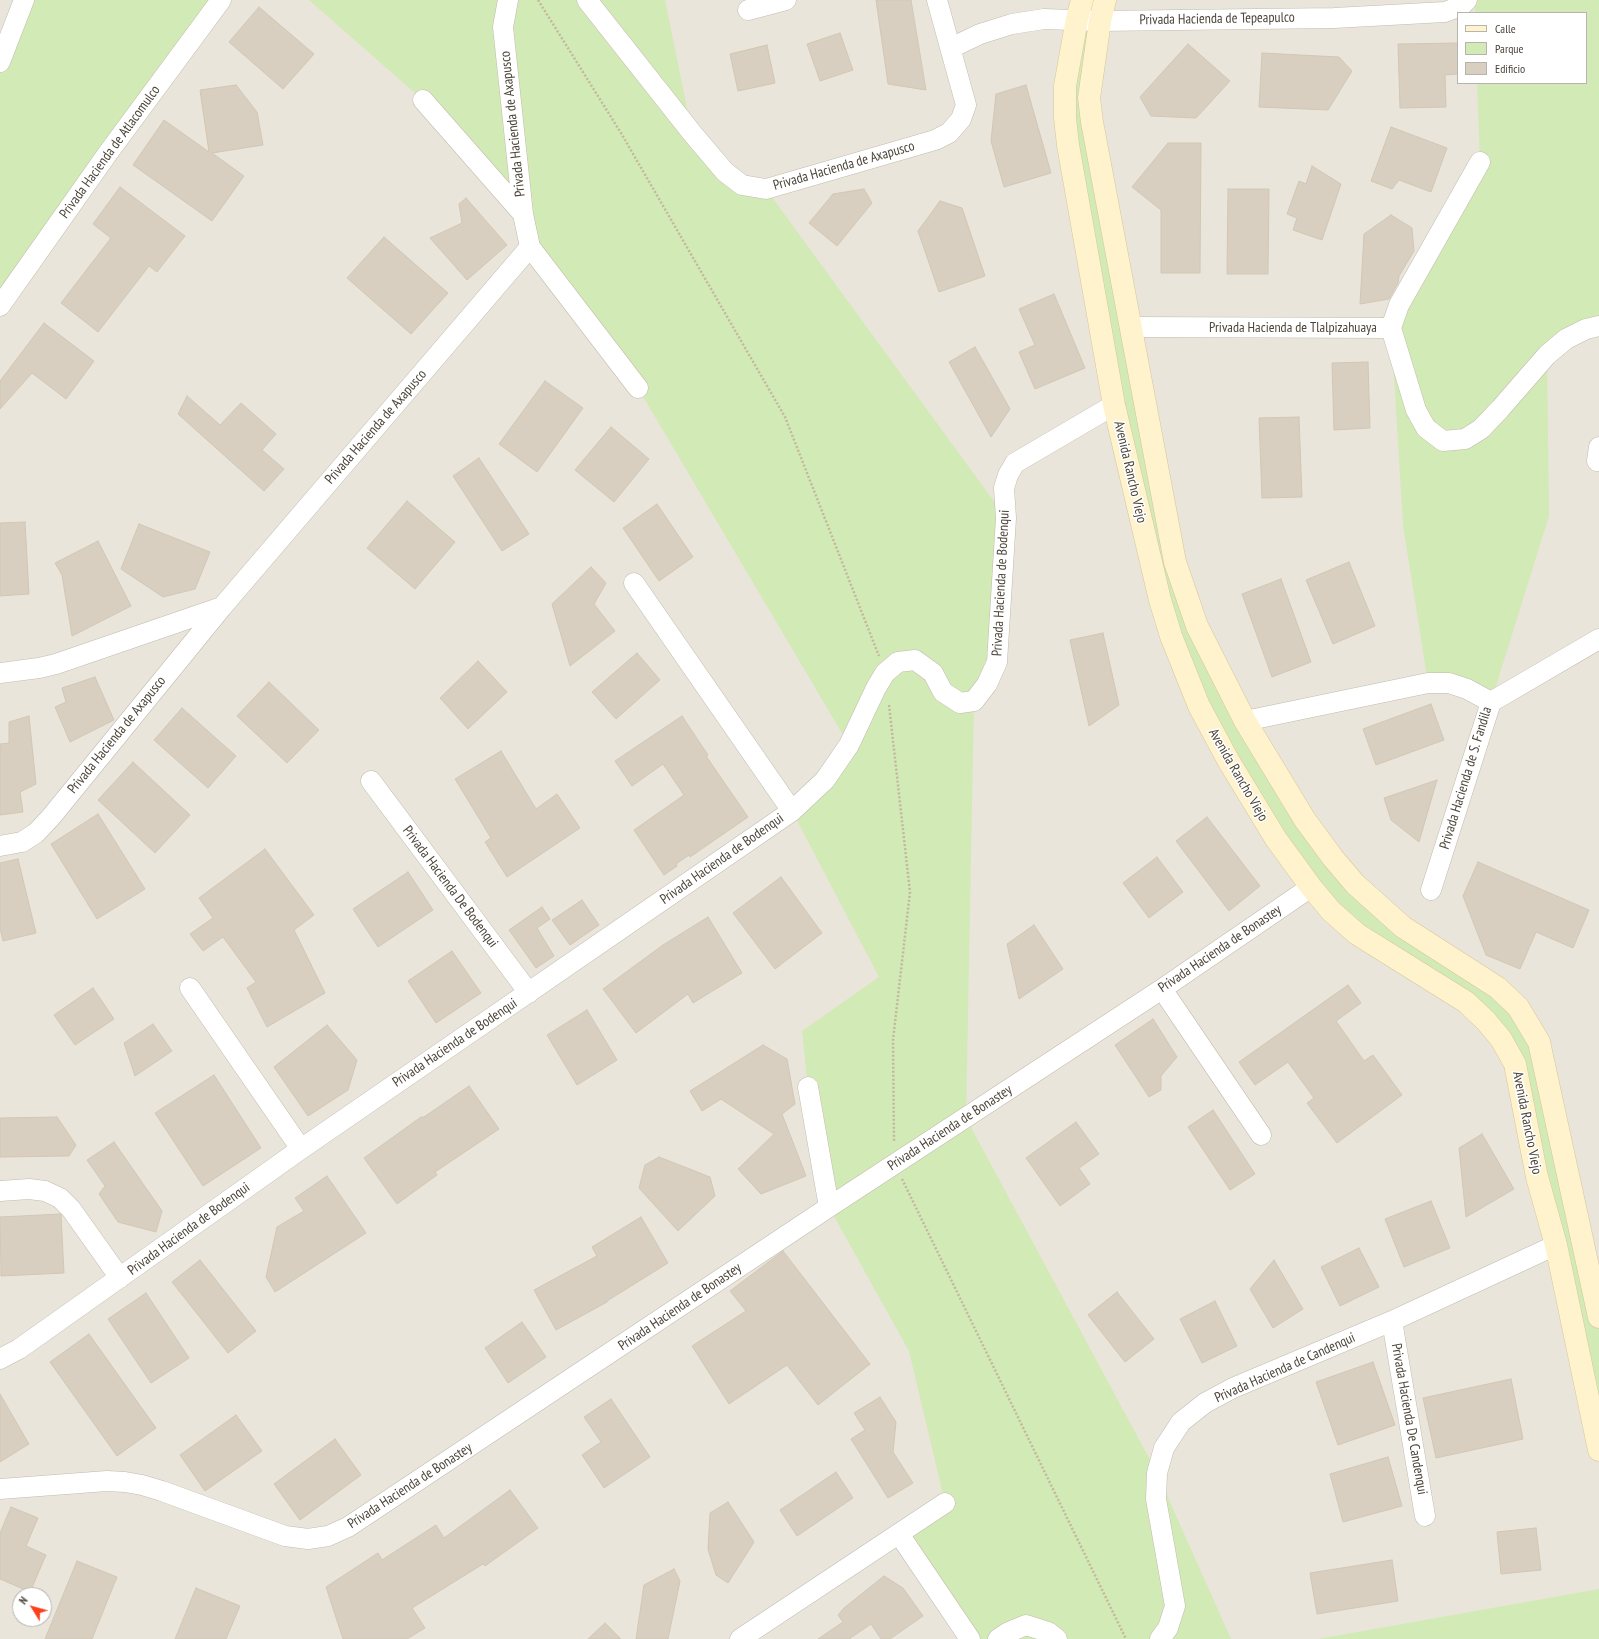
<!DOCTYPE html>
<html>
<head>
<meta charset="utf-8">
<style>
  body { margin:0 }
  #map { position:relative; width:1599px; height:1639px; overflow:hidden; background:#f6f3ec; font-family:"PT Sans Narrow",sans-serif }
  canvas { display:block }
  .legend { position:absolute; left:1457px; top:12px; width:130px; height:72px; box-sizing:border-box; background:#fff; border:1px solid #b7b4b0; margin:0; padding:5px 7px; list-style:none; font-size:12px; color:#4b4439 }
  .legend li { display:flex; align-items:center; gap:8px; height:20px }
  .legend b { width:20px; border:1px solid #b7b4b0 }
  .north { position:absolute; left:12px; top:1587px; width:40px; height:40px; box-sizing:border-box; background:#fff; border:1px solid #b7b4b0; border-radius:50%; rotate:307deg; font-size:11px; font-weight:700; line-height:16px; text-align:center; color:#4b4439 }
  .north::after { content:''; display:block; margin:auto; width:14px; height:18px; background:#fc3f1d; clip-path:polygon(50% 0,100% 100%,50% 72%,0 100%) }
</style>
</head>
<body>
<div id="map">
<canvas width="1599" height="1639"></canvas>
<ul class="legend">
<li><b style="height:5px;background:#fff3cd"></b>Calle</li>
<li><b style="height:11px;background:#d2eab5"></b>Parque</li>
<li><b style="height:11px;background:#d8cfc1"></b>Edificio</li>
</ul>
<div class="north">N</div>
</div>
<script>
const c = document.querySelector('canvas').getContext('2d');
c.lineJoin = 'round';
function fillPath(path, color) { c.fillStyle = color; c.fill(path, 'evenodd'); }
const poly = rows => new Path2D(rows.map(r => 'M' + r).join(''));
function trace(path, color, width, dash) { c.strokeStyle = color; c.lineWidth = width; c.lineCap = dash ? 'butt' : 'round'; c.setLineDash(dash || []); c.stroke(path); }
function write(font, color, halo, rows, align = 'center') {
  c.font = font + ' "PT Sans Narrow",sans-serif'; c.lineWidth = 3; c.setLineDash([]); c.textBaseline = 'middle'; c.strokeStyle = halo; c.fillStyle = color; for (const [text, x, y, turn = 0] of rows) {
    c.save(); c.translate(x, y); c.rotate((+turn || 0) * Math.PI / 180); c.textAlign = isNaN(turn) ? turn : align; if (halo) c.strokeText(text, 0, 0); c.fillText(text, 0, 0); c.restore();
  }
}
fillPath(poly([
  [0,0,1599,0,1599,1639,0,1639],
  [1458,13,1586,13,1586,83,1458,83],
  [20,1595,44,1595,44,1619,20,1619]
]), '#eae5da');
fillPath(poly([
  [24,0,221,0,0,306,0,62],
  [309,0,665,0,692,133,725,172,766,189,1006,518,997,662,974,701,966,1118,1157,1473,1231,1639,970,1639,899,1534,945,1503,909,1351,829,1207,808,1087,802,1031,879,977,792,811,849,745,638,388,530,247,523,214,423,100],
  [1082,0,1105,0,1092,75,1197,626,1333,858,1498,988,1539,1042,1599,1303,1599,1450,1501,1039,1311,887,1171,636,1068,145],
  [1475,0,1599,0,1599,326,1547,355,1549,516,1491,702,1428,683,1403,525,1391,328,1480,162,1477,83,1586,83,1586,13,1475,13],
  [1599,1589,1599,1639,1318,1639]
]), '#d2eab5');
const building = poly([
  [876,0,911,0,926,90,888,84,876,0],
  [259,7,314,54,283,89,229,42,259,7],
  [840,33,853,70,820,81,807,44,840,33],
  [1458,43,1458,74,1445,75,1446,107,1400,108,1398,44,1458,43],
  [1188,44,1230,81,1196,118,1151,116,1140,97,1188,44],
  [767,45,775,83,738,91,730,54,767,45],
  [1262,53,1339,57,1352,71,1328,110,1259,107,1262,53],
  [236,85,257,112,263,145,212,153,244,176,212,221,133,165,164,120,209,152,200,90,236,85],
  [1026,85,1051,173,1004,187,991,141,996,94,1026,85],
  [1391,127,1447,148,1431,192,1399,180,1392,189,1371,181,1391,127],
  [1168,143,1201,143,1200,273,1161,273,1161,210,1132,187,1168,143],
  [1312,166,1341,184,1322,240,1293,230,1297,218,1287,214,1299,181,1306,184,1312,166],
  [120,187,185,236,157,272,149,266,98,332,61,303,111,238,93,224,120,187],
  [864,189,872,203,837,246,809,223,833,194,864,189],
  [1228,189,1269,189,1268,274,1227,274,1228,189],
  [466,198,507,245,467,280,430,238,462,223,459,204,466,198],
  [940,201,962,208,985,276,939,292,918,231,940,201],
  [1391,215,1412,228,1414,251,1399,276,1398,283,1389,299,1360,304,1364,234,1391,215],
  [384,237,448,293,411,334,347,278,384,237],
  [1054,294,1085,368,1035,389,1019,352,1035,345,1019,309,1054,294],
  [44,323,94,361,66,399,32,373,0,409,0,381,44,323],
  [975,347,1010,409,991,437,949,362,975,347],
  [1368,362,1370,428,1334,430,1332,363,1368,362],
  [545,381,583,408,537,472,499,444,545,381],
  [187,396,220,425,241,403,276,434,262,450,284,469,264,491,178,414,187,396],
  [1299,417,1302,497,1262,498,1259,418,1299,417],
  [611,427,649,459,614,502,575,470,611,427],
  [479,458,529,534,502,551,453,476,479,458],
  [407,501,455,542,415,589,367,548,407,501],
  [657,504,693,557,659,581,623,528,657,504],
  [25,522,29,594,0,596,0,523,25,522],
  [139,524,210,552,195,589,163,597,121,569,139,524],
  [98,541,131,606,72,636,62,575,55,563,98,541],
  [1349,562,1375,626,1333,644,1306,580,1349,562],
  [591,567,606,583,594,604,615,631,570,666,552,604,591,567],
  [1281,579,1311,662,1272,677,1242,594,1281,579],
  [1103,633,1119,705,1089,726,1070,640,1103,633],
  [637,653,660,680,616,719,592,692,637,653],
  [478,661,507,692,468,729,440,698,478,661],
  [95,677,114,720,70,742,55,707,66,702,62,688,95,677],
  [269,682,319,730,287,763,237,716,269,682],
  [1431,704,1444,740,1376,765,1363,729,1431,704],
  [182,708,236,756,208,788,154,740,182,708],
  [29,716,36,784,20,792,23,812,0,815,0,744,9,743,9,722,29,716],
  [682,716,708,755,706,756,748,817,690,857,689,855,676,864,677,866,664,875,634,830,684,795,663,764,632,786,615,761,682,716],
  [501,751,536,809,557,794,580,828,507,877,485,842,491,838,455,779,501,751],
  [133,762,190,815,155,853,98,800,133,762],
  [1437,780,1419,842,1391,820,1384,798,1437,780],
  [98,814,145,889,97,919,51,844,98,814],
  [1207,817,1260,886,1229,911,1176,841,1207,817],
  [265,849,314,915,294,930,325,993,267,1027,247,988,256,982,223,937,203,951,190,934,213,918,199,898,265,849],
  [1157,857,1183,892,1149,918,1123,883,1157,857],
  [18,859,36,933,3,941,0,928,0,863,18,859],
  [1478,862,1589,910,1573,948,1536,932,1520,969,1486,955,1463,896,1478,862],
  [408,872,433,910,378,947,353,909,408,872],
  [781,877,822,933,775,969,733,913,781,877],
  [582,900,599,925,570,945,552,920,582,900],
  [542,907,550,919,537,928,554,956,536,968,509,930,542,907],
  [708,917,742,973,693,1003,688,994,636,1033,603,989,663,945,708,917],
  [1034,925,1063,969,1019,999,1007,944,1034,925],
  [452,951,481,993,436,1023,408,981,452,951],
  [1348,985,1361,1003,1336,1021,1364,1061,1373,1055,1402,1095,1337,1143,1307,1103,1314,1098,1288,1062,1255,1085,1239,1062,1348,985],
  [93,988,114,1019,75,1045,54,1015,93,988],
  [587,1010,617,1060,577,1085,547,1035,587,1010],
  [1153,1019,1177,1057,1161,1076,1161,1090,1149,1097,1115,1045,1153,1019],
  [153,1024,172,1051,135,1076,124,1043,153,1024],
  [327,1025,357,1060,348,1090,308,1116,274,1067,327,1025],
  [763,1045,787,1059,795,1104,782,1114,806,1176,761,1194,738,1169,774,1134,721,1099,702,1111,690,1091,763,1045],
  [214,1075,261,1148,203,1186,155,1113,214,1075],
  [469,1086,499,1129,435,1172,437,1175,397,1204,364,1158,421,1117,424,1117,469,1086],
  [1213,1110,1255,1174,1230,1190,1188,1127,1213,1110],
  [57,1117,76,1145,69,1156,0,1157,0,1118,57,1117],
  [1076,1122,1099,1154,1079,1168,1090,1184,1060,1206,1026,1158,1076,1122],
  [1482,1134,1514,1189,1466,1217,1459,1148,1482,1134],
  [114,1142,162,1211,156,1232,118,1222,99,1194,105,1186,87,1160,114,1142],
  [659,1157,710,1177,715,1196,678,1231,639,1188,645,1165,659,1157],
  [327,1176,366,1233,275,1292,266,1277,277,1227,304,1211,295,1198,327,1176],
  [1431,1201,1450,1248,1404,1267,1385,1219,1431,1201],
  [60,1214,61,1215,64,1273,1,1276,0,1217,60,1214],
  [641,1217,668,1263,607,1301,607,1302,556,1330,534,1290,597,1256,592,1247,641,1217],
  [1359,1248,1379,1287,1340,1306,1321,1267,1359,1248],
  [783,1251,870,1364,818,1405,787,1365,729,1404,692,1346,746,1311,730,1291,783,1251],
  [200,1260,256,1331,228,1353,172,1282,200,1260],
  [1274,1260,1303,1309,1273,1328,1250,1289,1274,1260],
  [1117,1292,1154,1339,1125,1362,1088,1315,1117,1292],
  [146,1293,189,1358,151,1383,108,1319,146,1293],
  [1215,1301,1237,1346,1202,1363,1180,1319,1215,1301],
  [522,1322,546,1357,508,1383,485,1348,522,1322],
  [89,1334,156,1428,117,1456,50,1362,89,1334],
  [1373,1362,1395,1425,1338,1445,1316,1382,1373,1362],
  [1511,1379,1523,1439,1436,1458,1423,1398,1511,1379],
  [0,1394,29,1444,0,1462,0,1394],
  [880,1397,896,1422,893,1452,913,1483,888,1498,851,1439,865,1430,854,1413,880,1397],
  [611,1399,650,1457,604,1488,582,1455,601,1442,584,1417,611,1399],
  [236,1415,262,1451,205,1491,180,1455,236,1415],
  [335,1439,361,1475,300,1520,274,1484,335,1439],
  [1388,1457,1402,1506,1343,1522,1330,1474,1388,1457],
  [836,1472,853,1498,797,1536,780,1510,836,1472],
  [510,1490,538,1528,485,1566,483,1564,412,1608,425,1628,407,1639,343,1639,326,1587,378,1553,382,1560,436,1525,444,1538,510,1490],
  [728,1502,754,1542,728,1583,716,1575,708,1549,710,1513,728,1502],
  [11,1507,38,1518,26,1546,46,1555,30,1592,0,1579,0,1533,11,1507],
  [1536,1528,1541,1570,1501,1574,1497,1532,1536,1528],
  [1392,1560,1398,1601,1317,1614,1310,1573,1392,1560],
  [77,1561,117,1577,92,1639,45,1639,77,1561],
  [674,1569,680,1581,668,1639,636,1639,644,1585,674,1569],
  [884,1576,903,1588,923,1616,890,1639,881,1639,871,1624,849,1639,818,1639,843,1622,838,1615,844,1608,884,1576],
  [196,1588,240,1606,226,1639,175,1639,196,1588],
  [605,1623,621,1639,588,1639,605,1623]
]);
fillPath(building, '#d8cfc1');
trace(building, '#d3c7b4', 1);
const street = poly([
  [587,0,692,133,725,172,742,185,766,189,935,140,949,133,961,119,966,105,937,0],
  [748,10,786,0],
  [951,48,980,34,1012,24,1044,19,1100,21,1334,18,1445,12,1461,6,1467,0],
  [0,62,24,0],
  [423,100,523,214],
  [530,247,638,388],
  [0,306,108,153,221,0],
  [1132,327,1391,328],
  [1391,328,1416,410,1426,428,1443,441,1465,439,1481,429,1500,409,1547,355,1566,339,1586,329,1599,326],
  [1391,328,1399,305,1480,162],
  [1597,461,1599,447],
  [634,583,792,811],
  [0,673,39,668,56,664,222,607],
  [1491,702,1599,639],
  [1245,721,1428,683,1449,683,1467,689,1491,702],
  [371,781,529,993],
  [0,846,22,842,36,833,51,817,222,607,530,247,523,214,503,27,508,0],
  [1431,890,1491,702],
  [190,988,301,1149],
  [1162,989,1261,1135],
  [808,1087,829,1207],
  [0,1191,29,1189,45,1191,60,1198,71,1209,120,1278],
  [1392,1321,1425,1516],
  [0,1359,19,1349,301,1149,792,811,825,780,849,745,876,688,885,673,898,662,915,660,933,673,943,692,960,703,974,701,987,684,997,662,1006,518,1004,488,1008,475,1015,463,1114,405],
  [0,1489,107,1481,125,1482,142,1485,162,1491,285,1536,308,1539,328,1536,348,1527,829,1207,1162,989,1311,887],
  [899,1534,970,1639],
  [740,1639,945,1503],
  [998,1639,1007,1633,1026,1625,1048,1632,1057,1639],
  [1160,1639,1168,1628,1175,1606,1156,1499,1157,1473,1164,1448,1181,1422,1205,1403,1233,1388,1392,1321,1556,1245]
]);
const secondary = poly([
  [1082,0,1077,19,1065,86,1065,118,1068,145,1114,405,1160,600,1171,636,1199,706,1228,760,1276,839,1311,887,1331,911,1357,934,1466,1002,1486,1021,1501,1039,1515,1064,1537,1177,1556,1245,1599,1450],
  [1105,0,1100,21,1089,98,1092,122,1175,562,1197,626,1245,721,1305,820,1333,858,1355,884,1403,927,1498,988,1518,1007,1539,1042,1599,1317]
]);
trace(street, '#c2bbae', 21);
trace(secondary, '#d6c79b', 23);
trace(poly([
  [538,0,621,133,785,417,879,656],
  [889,705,910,892,893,1040,894,1142],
  [902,1179,1126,1639]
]), '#c4b79f', 2.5, [2, 2]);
trace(street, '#fff', 20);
trace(secondary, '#fff3cd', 22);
write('14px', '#4b4439', '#fff', [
  ["Privada Hacienda de Tepeapulco",1217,19,-1],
  ["Privada Hacienda de Axapusco",513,124,-96],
  ["Privada Hacienda de Atlacomulco",110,152,-54],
  ["Privada Hacienda de Axapusco",844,166,-16],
  ["Privada Hacienda de Tlalpizahuaya",1293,328],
  ["Privada Hacienda de Axapusco",376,427,-49],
  ["Avenida Rancho Viejo",1130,472,77],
  ["Privada Hacienda de Bodenqui",1001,583,-87],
  ["Privada Hacienda de Axapusco",117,735,-51],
  ["Avenida Rancho Viejo",1238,775,60],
  ["Privada Hacienda de S. Fandila",1466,778,-73],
  ["Privada Hacienda de Bodenqui",722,859,-35],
  ["Privada Hacienda De Bodenqui",450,887,53],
  ["Privada Hacienda de Bonastey",1220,949,-34],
  ["Privada Hacienda de Bodenqui",455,1043,-34],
  ["Avenida Rancho Viejo",1527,1123,79],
  ["Privada Hacienda de Bonastey",950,1128,-33],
  ["Privada Hacienda de Bodenqui",189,1229,-36],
  ["Privada Hacienda de Bonastey",680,1307,-34],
  ["Privada Hacienda de Candenqui",1285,1368,-24],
  ["Privada Hacienda De Candenqui",1409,1419,80],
  ["Privada Hacienda de Bonastey",410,1486,-33]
]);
</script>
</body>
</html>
